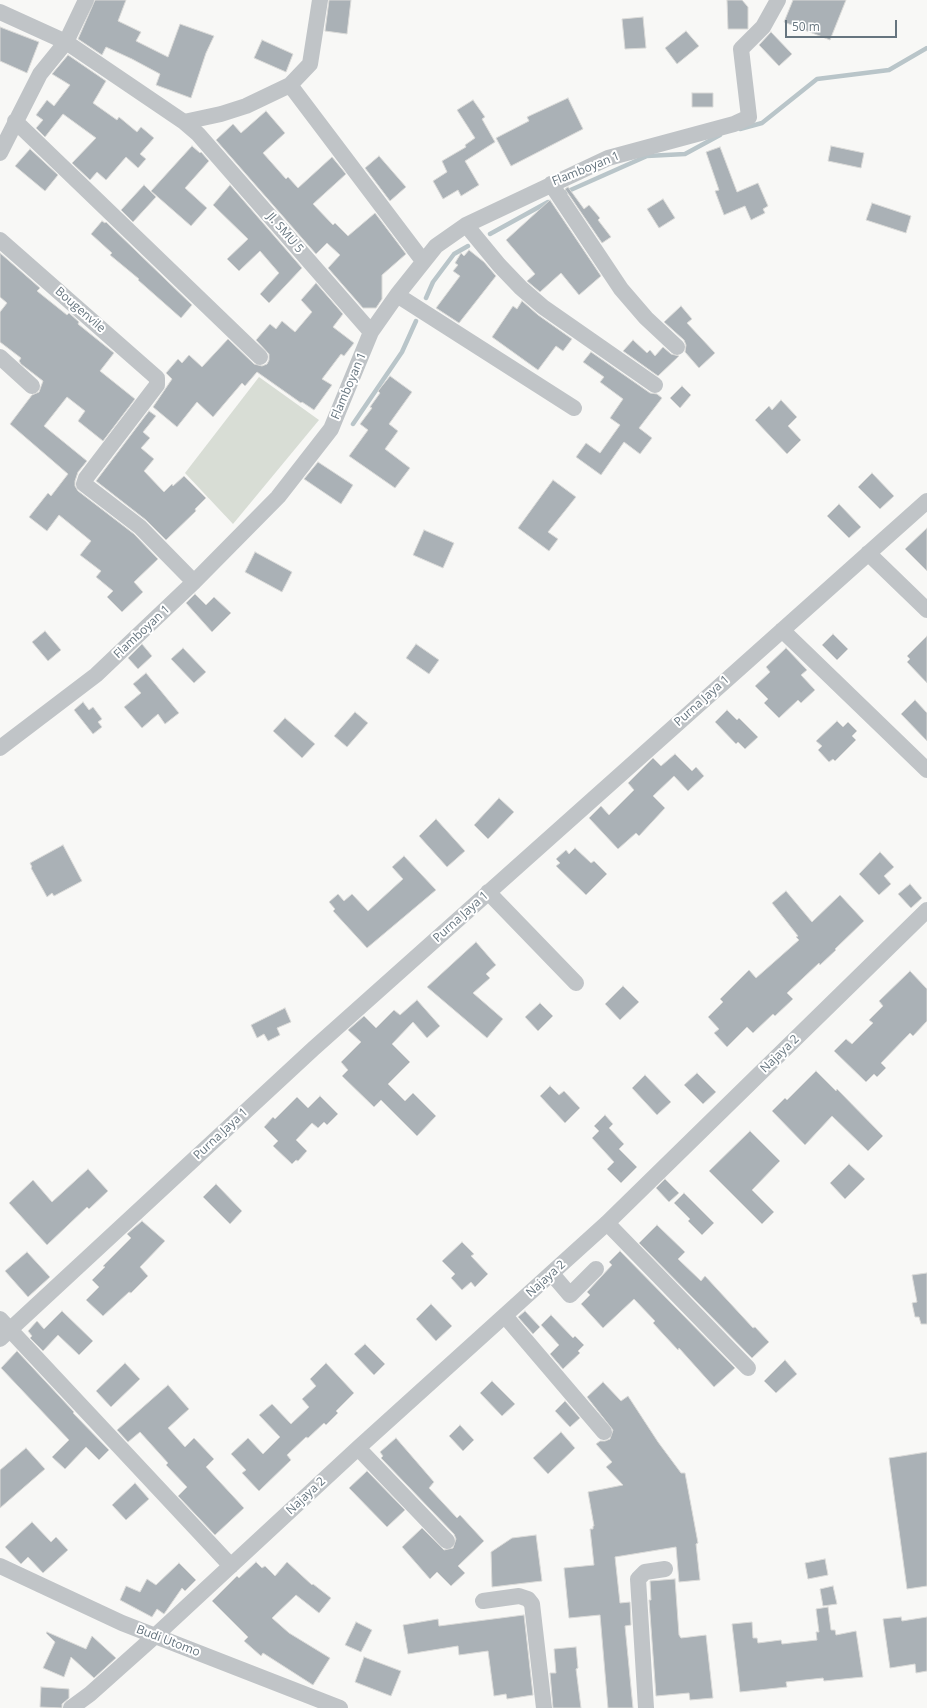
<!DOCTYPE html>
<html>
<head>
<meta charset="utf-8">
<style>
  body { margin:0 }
  #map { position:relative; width:927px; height:1708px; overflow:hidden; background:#f8f8f6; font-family:"Open Sans",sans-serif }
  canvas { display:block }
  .scale { position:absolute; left:785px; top:20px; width:112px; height:18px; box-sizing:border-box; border:2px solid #66757f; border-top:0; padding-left:5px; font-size:12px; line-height:14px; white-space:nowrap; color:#66757f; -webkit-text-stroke:3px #fff; paint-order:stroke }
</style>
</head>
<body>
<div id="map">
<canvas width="927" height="1708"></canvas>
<div class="scale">50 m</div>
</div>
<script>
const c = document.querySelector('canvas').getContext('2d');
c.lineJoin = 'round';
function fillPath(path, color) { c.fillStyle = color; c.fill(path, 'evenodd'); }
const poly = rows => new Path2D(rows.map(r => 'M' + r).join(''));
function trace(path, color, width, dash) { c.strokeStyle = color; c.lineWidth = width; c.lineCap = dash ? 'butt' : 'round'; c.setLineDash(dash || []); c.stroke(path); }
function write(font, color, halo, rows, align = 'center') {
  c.font = font + ' "Open Sans",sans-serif'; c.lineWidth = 4; c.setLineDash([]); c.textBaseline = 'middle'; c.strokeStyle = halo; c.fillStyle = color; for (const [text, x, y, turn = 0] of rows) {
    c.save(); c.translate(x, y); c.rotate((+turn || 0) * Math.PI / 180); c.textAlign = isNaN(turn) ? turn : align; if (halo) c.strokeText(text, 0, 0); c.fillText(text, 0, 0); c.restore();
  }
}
fillPath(poly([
  [259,377,319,420,233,524,185,473]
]), '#d8ddd5');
trace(poly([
  [740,129,762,123,817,79,889,70,927,48],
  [566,192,647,156,685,154,720,135],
  [490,234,548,202],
  [426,298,433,282,454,254,468,246],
  [353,424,402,352,416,321]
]), '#b9c5c9', 4.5);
const building = poly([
  [95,0,126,0,118,21,141,32,136,41,168,57,180,24,214,36,206,53,191,98,156,85,160,74,132,59,106,47,102,55,78,39,95,0],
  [329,0,351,0,347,34,325,31,329,0],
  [727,0,742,0,748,7,748,29,728,29,727,0],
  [793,0,846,0,830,40,784,22,793,0],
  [643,17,646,48,625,49,622,19,643,17],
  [0,27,39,42,27,73,0,61,0,27],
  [686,31,699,46,677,64,665,48,686,31],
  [771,32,792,54,779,66,759,45,771,32],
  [262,40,293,54,286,72,254,58,262,40],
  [68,55,106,81,93,103,117,120,119,117,137,132,141,127,154,138,140,154,146,159,138,168,126,157,106,180,97,172,90,180,72,163,96,138,63,114,45,137,36,128,43,120,36,115,47,100,54,106,70,85,52,74,68,55],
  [692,93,713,93,713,107,692,107,692,93],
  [568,98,583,129,511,166,496,138,529,121,527,117,568,98],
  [473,100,485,117,482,119,495,142,465,161,479,185,461,196,458,190,443,199,433,181,447,172,442,161,466,147,465,145,475,138,457,110,473,100],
  [266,111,285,133,263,153,286,179,288,177,298,188,332,157,346,174,313,204,333,225,335,223,348,236,375,213,406,254,382,275,382,299,376,308,363,308,328,268,340,255,327,243,316,254,216,140,233,124,241,133,266,111],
  [192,146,200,153,201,152,209,161,185,188,207,208,191,226,151,191,192,146],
  [831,146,864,153,861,168,828,161,831,146],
  [720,147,737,192,758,183,768,206,763,209,765,213,751,220,745,206,724,215,715,191,719,190,706,152,720,147],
  [30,149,58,175,45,191,15,166,30,149],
  [379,156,406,187,390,201,365,168,379,156],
  [144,185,156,197,133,222,121,210,144,185],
  [230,185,302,268,269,303,260,294,279,273,260,251,239,271,227,259,248,239,213,205,230,185],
  [568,187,584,209,589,205,600,218,598,220,611,237,602,243,565,189,568,187],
  [663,199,675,218,659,228,647,209,663,199],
  [550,200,601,276,579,295,561,273,540,292,527,281,535,274,506,240,550,200],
  [872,203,911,216,906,233,866,220,872,203],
  [102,221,105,223,106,222,192,305,181,318,138,280,139,279,110,255,112,253,91,234,102,221],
  [469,250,484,262,496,276,459,323,436,308,460,276,453,271,458,265,455,263,461,253,464,256,469,250],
  [0,253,40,288,37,291,67,315,69,313,79,322,78,324,114,353,100,371,135,399,103,441,78,421,85,411,67,397,44,426,87,461,78,472,75,481,75,486,78,491,134,534,158,559,134,582,143,592,122,612,107,597,113,591,96,577,101,571,80,555,91,541,59,515,47,531,29,517,48,493,51,496,68,474,10,424,32,395,39,392,43,381,21,364,19,361,21,358,0,342,0,312,7,303,0,297,0,253],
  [316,283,343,314,333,327,354,343,344,356,341,354,322,379,332,385,314,410,302,402,301,403,257,372,245,386,242,383,213,417,197,402,177,427,153,407,172,379,166,373,178,359,182,363,189,355,202,367,228,339,254,364,262,366,267,364,269,360,269,354,256,340,270,324,276,329,282,321,295,332,312,312,301,300,316,283],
  [522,301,538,315,572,339,563,351,556,346,538,370,492,337,513,306,517,309,522,301],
  [681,306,692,319,687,323,715,353,699,368,685,352,686,345,684,340,664,322,681,306],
  [633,340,647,353,650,350,655,356,663,347,671,354,679,356,658,376,623,351,633,340],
  [591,352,650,393,657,394,662,398,639,428,652,438,640,454,624,442,601,475,576,457,586,443,600,453,620,425,610,418,623,399,600,382,604,377,583,362,591,352],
  [390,376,412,392,389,424,398,431,385,449,410,468,395,488,349,456,368,430,360,424,372,408,370,407,380,393,378,391,390,376],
  [682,386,691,395,680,408,670,398,682,386],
  [781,400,797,417,788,426,801,440,787,454,755,420,769,406,772,410,781,400],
  [149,411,156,416,143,432,150,438,141,448,154,459,144,471,164,492,172,484,173,486,184,476,206,498,195,509,196,511,166,540,146,520,96,481,149,411],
  [318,462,353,485,341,504,304,479,318,462],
  [872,473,894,496,880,509,858,487,872,473],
  [553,480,576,497,548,532,558,539,549,551,518,528,553,480],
  [839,504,861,527,849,538,827,516,839,504],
  [927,528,927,571,905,549,927,528],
  [424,530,454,543,443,568,413,555,424,530],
  [255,552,292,572,282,592,245,572,255,552],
  [195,594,206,605,214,597,231,613,212,632,186,603,195,594],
  [45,631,61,650,48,661,32,642,45,631],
  [833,634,848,649,837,660,822,645,833,634],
  [927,636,927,683,907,662,910,659,907,656,927,636],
  [142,644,152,656,138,669,128,658,142,644],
  [416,644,439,660,429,674,406,658,416,644],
  [183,648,206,672,194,683,171,659,183,648],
  [786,648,807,670,801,675,815,690,801,703,798,700,779,718,764,703,768,699,755,686,770,672,766,667,786,648],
  [146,673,179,713,165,724,158,714,142,728,124,707,141,693,133,684,146,673],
  [915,700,927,713,927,741,901,714,915,700],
  [83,702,89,710,93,707,102,719,98,722,102,727,93,734,74,710,83,702],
  [727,710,737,720,739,718,758,737,745,749,738,742,736,744,715,722,727,710],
  [355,712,368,723,347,747,334,736,355,712],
  [285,718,315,744,302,758,273,731,285,718],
  [837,721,843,727,848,722,857,731,852,736,856,740,835,761,833,759,829,762,818,750,822,746,816,741,837,721],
  [675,754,692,771,696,767,704,776,688,791,674,776,653,796,665,808,639,836,636,833,618,849,589,818,601,806,609,815,634,790,628,783,653,758,661,766,675,754],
  [499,798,514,812,488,839,474,825,499,798],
  [436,819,465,851,447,867,419,836,436,819],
  [63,845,82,881,54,896,52,893,47,897,31,868,32,867,30,863,63,845],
  [575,848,591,863,594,861,607,874,586,895,556,866,560,863,556,859,566,850,569,854,575,848],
  [880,852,894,867,884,876,891,884,879,895,859,874,880,852],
  [404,856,436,890,367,948,333,911,335,909,329,902,338,894,344,901,352,894,368,911,403,879,392,867,404,856],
  [910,884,922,898,911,908,898,894,910,884],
  [786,891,812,922,840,895,864,921,835,949,836,950,820,965,819,963,787,993,793,999,775,1016,773,1014,753,1033,747,1027,727,1047,714,1033,719,1029,708,1017,723,1002,720,999,749,970,756,978,799,940,796,937,798,936,772,903,786,891],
  [476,942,496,965,486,974,490,978,473,993,503,1019,487,1038,427,987,476,942],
  [910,971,927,989,927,1021,913,1036,910,1033,881,1063,886,1068,877,1077,874,1074,866,1082,834,1051,846,1039,852,1044,873,1023,869,1020,883,1006,879,1001,910,971],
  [623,986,639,1002,620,1020,605,1004,623,986],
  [417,1000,440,1026,427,1038,413,1022,392,1044,410,1062,388,1084,405,1101,413,1093,436,1116,417,1136,381,1100,374,1107,342,1076,348,1070,341,1062,361,1042,348,1030,364,1016,376,1028,394,1010,400,1015,417,1000],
  [540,1003,553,1016,538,1031,525,1017,540,1003],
  [285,1008,291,1022,277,1028,280,1035,268,1041,264,1034,257,1038,251,1025,285,1008],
  [816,1071,836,1091,837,1089,883,1136,868,1151,832,1116,805,1145,772,1111,785,1098,787,1100,816,1071],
  [697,1073,716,1092,703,1104,684,1085,697,1073],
  [645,1075,671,1102,657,1115,632,1088,645,1075],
  [550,1086,559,1095,564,1091,580,1108,565,1123,540,1096,550,1086],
  [320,1096,338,1114,327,1125,324,1122,318,1128,312,1123,296,1140,307,1151,298,1161,296,1160,292,1164,273,1146,278,1141,264,1127,273,1117,275,1119,297,1097,308,1108,320,1096],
  [605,1115,613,1124,609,1128,624,1144,619,1149,637,1167,621,1183,607,1169,614,1162,592,1138,599,1131,594,1126,605,1115],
  [750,1131,780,1161,752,1190,774,1212,762,1224,709,1171,750,1131],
  [849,1164,865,1179,845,1199,830,1183,849,1164],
  [88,1169,108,1191,89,1209,87,1207,47,1245,9,1203,33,1180,52,1202,88,1169],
  [665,1179,679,1193,669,1202,656,1188,665,1179],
  [216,1184,242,1211,230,1224,203,1197,216,1184],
  [684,1193,714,1223,702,1235,688,1221,690,1219,674,1203,684,1193],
  [142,1221,165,1241,140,1267,148,1276,131,1293,129,1292,103,1316,86,1300,99,1287,92,1280,105,1267,103,1266,131,1238,127,1234,142,1221],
  [657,1225,685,1252,678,1259,701,1281,705,1276,753,1328,755,1327,769,1342,752,1358,639,1243,657,1225],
  [462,1242,474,1254,471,1256,488,1274,475,1287,471,1282,462,1290,451,1278,455,1274,442,1261,462,1242],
  [620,1251,735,1368,714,1387,679,1348,678,1350,664,1335,653,1323,655,1321,634,1299,603,1328,581,1304,590,1295,587,1292,612,1265,609,1262,620,1251],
  [27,1252,50,1277,28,1297,5,1271,27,1252],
  [927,1273,927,1324,921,1324,919,1317,915,1317,912,1303,917,1302,912,1275,927,1273],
  [431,1304,452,1326,436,1341,416,1319,431,1304],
  [62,1311,93,1341,79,1355,58,1335,43,1351,30,1338,32,1336,28,1331,37,1321,44,1329,62,1311],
  [525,1311,540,1327,533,1334,518,1317,525,1311],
  [551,1315,573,1338,575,1336,584,1345,578,1351,580,1353,563,1369,550,1354,559,1345,541,1325,551,1315],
  [365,1344,385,1364,374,1375,354,1354,365,1344],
  [17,1351,74,1412,73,1413,109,1450,99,1460,86,1447,65,1469,52,1457,69,1440,1,1368,17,1351],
  [785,1360,797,1374,776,1393,764,1381,785,1360],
  [125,1363,140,1379,111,1407,96,1391,125,1363],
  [326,1363,354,1393,336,1411,338,1413,326,1425,324,1423,308,1438,306,1437,287,1455,291,1460,259,1491,242,1473,246,1470,231,1454,248,1438,263,1454,280,1437,259,1415,272,1404,291,1424,309,1407,302,1399,316,1386,310,1379,326,1363],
  [492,1381,515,1404,502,1416,480,1393,492,1381],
  [603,1382,621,1401,628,1396,658,1442,681,1473,685,1473,698,1543,696,1544,700,1580,679,1582,676,1547,615,1557,620,1603,630,1602,631,1625,625,1626,633,1708,608,1708,600,1615,569,1618,564,1568,594,1565,590,1529,593,1529,593,1526,594,1526,588,1492,623,1485,606,1467,612,1462,596,1444,600,1441,605,1441,610,1439,613,1430,587,1397,603,1382],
  [168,1385,189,1409,168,1428,185,1447,194,1438,214,1459,206,1467,244,1508,215,1535,178,1496,187,1487,166,1465,168,1463,140,1432,128,1442,117,1430,168,1385],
  [565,1401,580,1418,570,1427,555,1411,565,1401],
  [460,1425,474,1440,463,1451,449,1436,460,1425],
  [561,1432,575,1448,548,1474,533,1458,561,1432],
  [396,1438,434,1482,429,1488,457,1518,460,1515,484,1541,458,1566,465,1573,451,1586,437,1572,430,1579,402,1547,422,1528,444,1550,453,1548,456,1539,454,1534,381,1458,383,1456,380,1452,396,1438],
  [26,1448,45,1469,0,1508,0,1470,26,1448],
  [927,1452,927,1586,907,1589,889,1458,927,1452],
  [367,1471,405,1510,387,1527,349,1488,367,1471],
  [135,1483,149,1499,126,1520,112,1505,135,1483],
  [32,1522,51,1542,56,1537,68,1550,43,1573,28,1557,21,1564,5,1547,32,1522],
  [536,1535,542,1581,492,1587,491,1552,512,1538,536,1535],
  [825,1559,828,1575,808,1579,805,1563,825,1559],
  [256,1562,262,1568,265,1566,275,1576,287,1562,312,1585,313,1584,331,1598,319,1613,296,1595,272,1618,289,1633,330,1658,313,1685,263,1653,261,1656,244,1641,248,1637,212,1601,237,1576,239,1578,256,1562],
  [179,1563,196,1580,185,1591,182,1588,164,1614,157,1609,152,1617,120,1600,126,1586,140,1592,147,1579,156,1585,179,1563],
  [675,1579,679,1635,681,1638,706,1635,713,1698,690,1700,689,1693,656,1696,649,1600,651,1600,650,1581,675,1579],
  [833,1586,837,1604,823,1606,820,1589,833,1586],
  [828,1607,831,1630,835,1630,836,1635,856,1631,863,1677,824,1681,823,1678,786,1682,787,1687,740,1692,732,1624,752,1622,753,1638,757,1638,758,1643,781,1640,782,1644,817,1640,816,1632,819,1632,816,1609,828,1607],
  [524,1615,533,1695,507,1699,506,1694,494,1696,488,1651,459,1655,458,1646,408,1654,403,1625,438,1619,439,1626,524,1615],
  [901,1617,902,1621,927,1617,927,1671,916,1673,915,1664,890,1668,883,1619,901,1617],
  [356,1622,372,1630,361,1652,345,1645,356,1622],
  [47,1632,86,1649,92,1636,116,1658,94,1678,71,1657,64,1677,43,1668,55,1642,46,1633,47,1632],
  [576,1647,578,1668,576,1669,581,1708,553,1708,550,1673,556,1673,554,1649,576,1647],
  [364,1657,401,1671,391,1696,355,1682,364,1657],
  [41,1687,69,1689,69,1698,62,1704,62,1708,40,1707,41,1687]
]);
fillPath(building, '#aab1b6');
trace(building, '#dadad8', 1);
trace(poly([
  [0,12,66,42,184,122,198,134,371,332],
  [290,85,423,261],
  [15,121,260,357],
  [184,122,221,114,246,106,290,85,310,64,320,0],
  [0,153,40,74,66,42,86,0],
  [551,184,621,289,646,318,677,347],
  [466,225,499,265,521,288,543,307,655,385],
  [0,240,157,378,157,385,86,478,84,484,140,527,194,582],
  [397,295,574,408],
  [0,357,32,386],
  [868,553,927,610],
  [782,630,927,770],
  [0,748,96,675,194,582,278,497,331,429,371,332,397,295,436,246,466,225,608,158,734,124,749,117,741,49,763,27,778,0],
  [488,892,576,983],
  [607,1223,748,1368],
  [552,1274,570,1295,596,1269],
  [505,1316,604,1432],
  [0,1319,231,1566],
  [0,1339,313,1049,927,501],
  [358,1448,447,1541],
  [0,1566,122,1623,340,1708],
  [483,1601,519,1596,528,1599,532,1604,544,1708],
  [71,1708,90,1694,155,1636,358,1448,607,1223,927,910],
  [646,1708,638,1579,645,1572,665,1569]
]), '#c0c4c7', 16);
write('12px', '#66757f', '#fff', [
  ["Flamboyan 1",586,169,-22],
  ["Jl. SMU 5",285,233,49],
  ["Bougenvile",80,310,41],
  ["Flamboyan 1",349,386,-67],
  ["Flamboyan 1",142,632,-43],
  ["Purna Jaya 1",702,701,-42],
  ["Purna Jaya 1",461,917,-42],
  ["Najaya 2",780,1054,-44],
  ["Purna Jaya 1",221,1134,-43],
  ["Najaya 2",546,1279,-42],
  ["Najaya 2",306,1496,-43],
  ["Budi Utomo",168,1641,21]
]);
</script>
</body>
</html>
